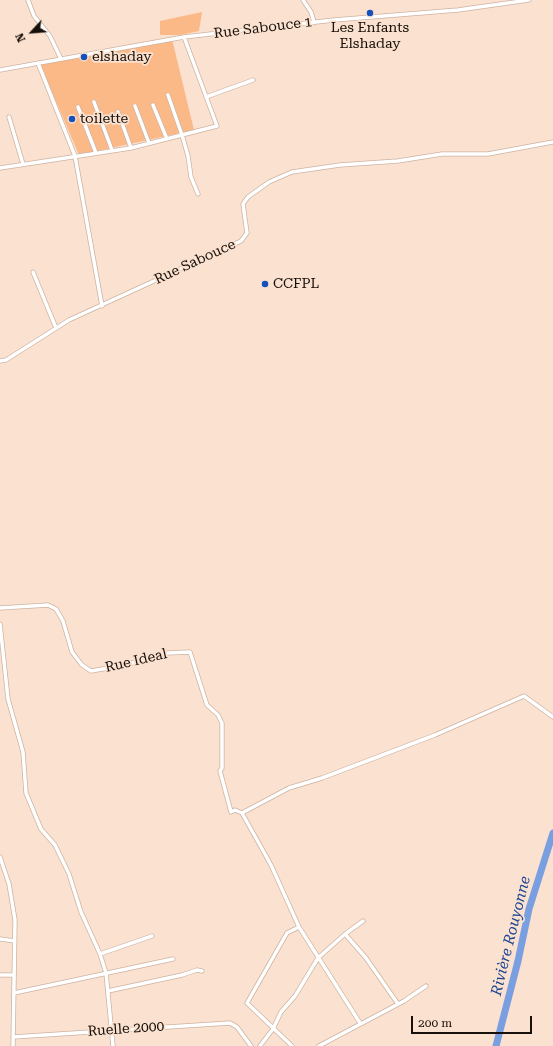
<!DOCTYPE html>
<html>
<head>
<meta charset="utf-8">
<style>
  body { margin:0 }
  #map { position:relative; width:553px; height:1046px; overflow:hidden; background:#fbe1cf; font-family:"Roboto Serif",serif }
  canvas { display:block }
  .north { position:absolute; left:12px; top:12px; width:40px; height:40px; -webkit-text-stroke:3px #fbe1cf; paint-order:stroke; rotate:244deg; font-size:11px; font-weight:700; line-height:16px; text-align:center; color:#170f09 }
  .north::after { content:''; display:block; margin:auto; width:14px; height:18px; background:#170f09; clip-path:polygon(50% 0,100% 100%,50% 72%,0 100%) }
  .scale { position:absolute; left:411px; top:1016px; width:121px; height:18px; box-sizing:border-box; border:2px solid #170f09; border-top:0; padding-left:5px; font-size:12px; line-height:14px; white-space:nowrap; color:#170f09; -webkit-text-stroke:3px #fbe1cf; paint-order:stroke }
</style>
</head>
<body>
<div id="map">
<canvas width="553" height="1046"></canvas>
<div class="north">N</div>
<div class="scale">200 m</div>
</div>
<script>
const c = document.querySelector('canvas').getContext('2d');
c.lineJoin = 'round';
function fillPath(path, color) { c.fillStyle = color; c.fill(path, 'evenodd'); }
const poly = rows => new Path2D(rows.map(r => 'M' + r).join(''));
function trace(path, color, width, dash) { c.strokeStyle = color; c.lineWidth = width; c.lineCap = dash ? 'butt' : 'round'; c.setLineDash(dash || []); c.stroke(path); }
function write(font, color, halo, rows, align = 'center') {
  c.font = font + ' "Roboto Serif",serif'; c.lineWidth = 3.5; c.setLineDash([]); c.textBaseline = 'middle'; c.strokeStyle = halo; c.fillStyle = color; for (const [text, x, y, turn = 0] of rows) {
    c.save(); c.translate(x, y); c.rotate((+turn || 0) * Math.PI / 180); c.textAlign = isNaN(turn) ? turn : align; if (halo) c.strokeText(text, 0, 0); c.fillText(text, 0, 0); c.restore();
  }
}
fillPath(poly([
  [202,12,199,31,180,35,160,35,160,21],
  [172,39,194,130,79,155,40,64]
]), '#fcb988');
trace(poly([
  [496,1046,518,961,529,909,553,833]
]), '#7a9fe1', 7);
const street = poly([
  [28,0,34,16,50,36,61,59],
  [303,0,311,12,314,22],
  [38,63,75,156,102,306],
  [0,70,184,37,334,20,458,10,529,0],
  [168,95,182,135,188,156,191,177,198,194],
  [206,97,253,80],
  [94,102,112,150],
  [153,105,167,139],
  [135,106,149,143],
  [78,107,96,153],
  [118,112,131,148],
  [9,117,23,164],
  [0,168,131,148,217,126,184,37],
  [33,272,56,328],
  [0,361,6,360,69,320,241,241,247,233,243,204,248,197,269,182,292,172,340,165,398,161,442,154,488,154,553,142],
  [0,608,48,605,56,609,63,621,72,652,82,665,91,671,125,665,168,653,190,652,207,705,218,715,222,723,222,768,220,771,231,812,235,810,242,813,289,788,322,778,435,735,524,696,553,717],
  [0,624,8,699,23,752,26,793,41,829,55,845,69,874,81,912,100,954,106,973,113,1046],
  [242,813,271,865,299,927,360,1023],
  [0,857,9,884,15,920,13,1046],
  [345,934,366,958,398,1004],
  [0,939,15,941],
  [100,954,152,936],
  [0,975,14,975],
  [108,991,182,975,197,970,202,971],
  [14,993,173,959],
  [13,1037,230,1023,237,1027,251,1046],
  [260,1046,273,1029,281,1012,295,996,318,958,345,934,363,921],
  [292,1046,247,1003,287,933,299,927],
  [319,1046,404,1001,426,986]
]);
trace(street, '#cdb3a2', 5);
trace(street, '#fff', 3.5);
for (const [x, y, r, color] of [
  [370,13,4,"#1650bb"],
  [84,57,4,"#1650bb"],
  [72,119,4,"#1650bb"],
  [265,284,4,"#1650bb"]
]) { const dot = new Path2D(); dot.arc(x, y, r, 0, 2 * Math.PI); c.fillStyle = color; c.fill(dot); trace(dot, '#fbe1cf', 1.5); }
write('14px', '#170f09', '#fbe1cf', [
  ["Rue Sabouce 1",263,28,-7],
  ["Rue Sabouce",195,262,-25],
  ["Rue Ideal",136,661,-13],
  ["Ruelle 2000",126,1029,-4]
]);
write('14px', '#170f09', '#fbe1cf', [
  ["Les Enfants",370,28,"center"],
  ["Elshaday",370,44,"center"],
  ["elshaday",92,57],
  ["toilette",80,119],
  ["CCFPL",273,284]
], 'left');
write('italic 15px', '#1d4693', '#fbe1cf', [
  ["Rivière Rouyonne",511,936,-76]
]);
</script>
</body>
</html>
